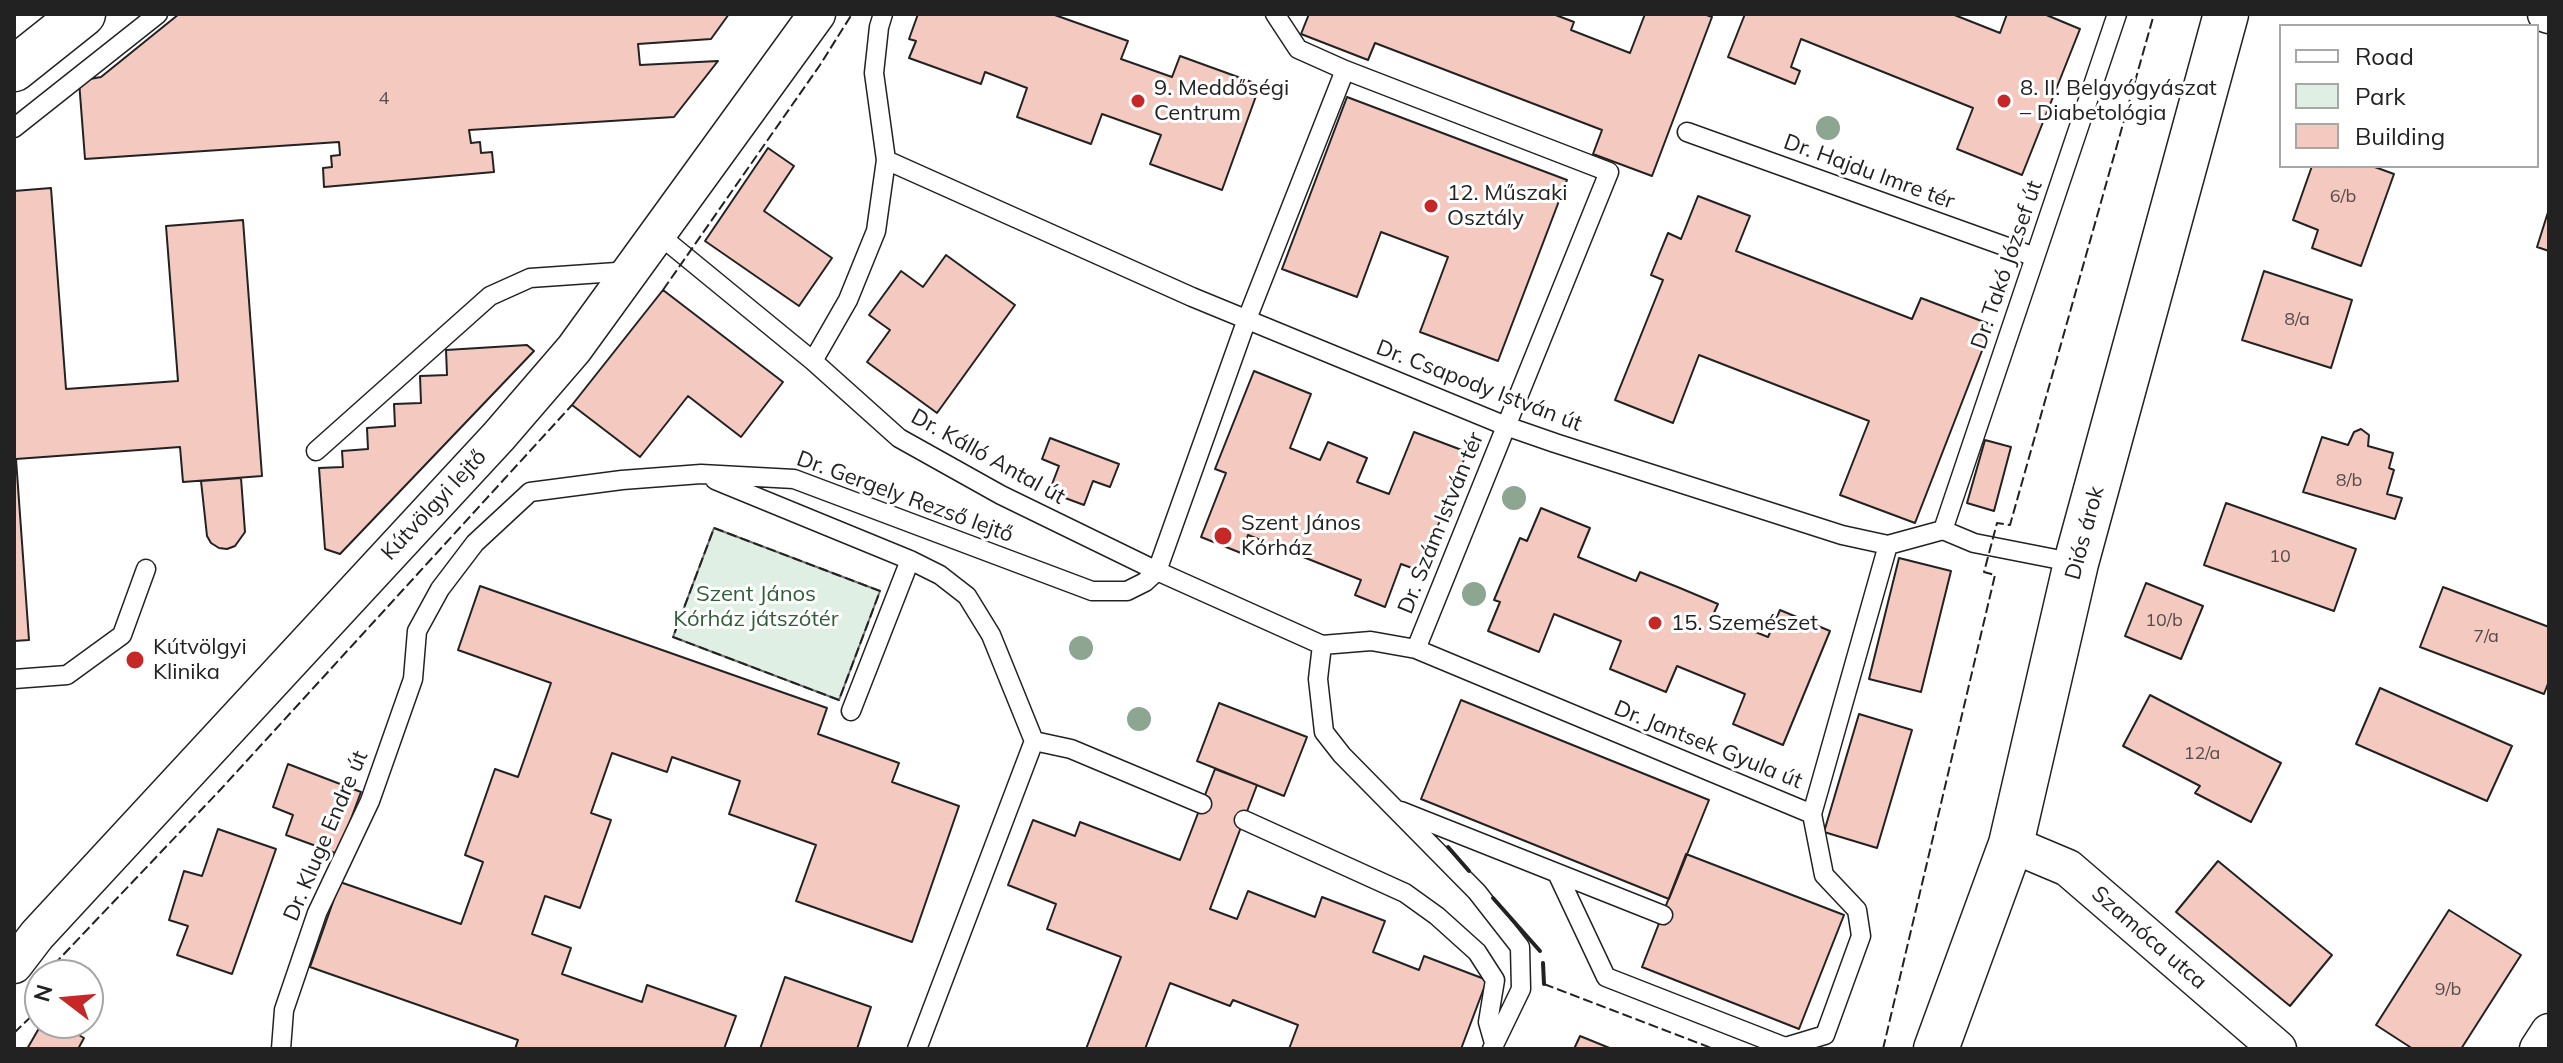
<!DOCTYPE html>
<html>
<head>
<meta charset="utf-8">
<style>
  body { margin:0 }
  #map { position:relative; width:2563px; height:1063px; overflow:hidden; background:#fff; font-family:Mulish,sans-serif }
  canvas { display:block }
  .frame { position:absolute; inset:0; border:16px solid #222; pointer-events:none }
  .legend { position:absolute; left:2279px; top:24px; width:260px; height:144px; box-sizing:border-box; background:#fff; border:2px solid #a7a7a7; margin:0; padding:10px 14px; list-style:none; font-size:24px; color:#222 }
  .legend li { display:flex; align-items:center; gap:16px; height:40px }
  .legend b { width:40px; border:2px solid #a7a7a7 }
  .north { position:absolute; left:24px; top:959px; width:80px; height:80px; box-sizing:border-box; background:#fff; border:2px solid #a7a7a7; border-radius:50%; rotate:286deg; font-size:22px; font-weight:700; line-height:32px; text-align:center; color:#222 }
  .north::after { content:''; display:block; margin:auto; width:28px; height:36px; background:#c62828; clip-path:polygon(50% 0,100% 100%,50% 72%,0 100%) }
</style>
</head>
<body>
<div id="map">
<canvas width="2563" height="1063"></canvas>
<div class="frame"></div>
<ul class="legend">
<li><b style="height:10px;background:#fff"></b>Road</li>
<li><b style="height:22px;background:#e0efe3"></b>Park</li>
<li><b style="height:22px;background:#f3c9c0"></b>Building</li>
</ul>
<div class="north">N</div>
</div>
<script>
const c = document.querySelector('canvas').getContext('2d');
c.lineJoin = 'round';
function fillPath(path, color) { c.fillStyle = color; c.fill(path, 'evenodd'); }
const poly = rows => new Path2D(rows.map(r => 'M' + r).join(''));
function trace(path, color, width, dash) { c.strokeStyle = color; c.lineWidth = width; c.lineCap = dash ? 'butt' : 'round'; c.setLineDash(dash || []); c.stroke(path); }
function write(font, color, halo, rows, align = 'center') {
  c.font = font + ' Mulish,sans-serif'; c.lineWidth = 6; c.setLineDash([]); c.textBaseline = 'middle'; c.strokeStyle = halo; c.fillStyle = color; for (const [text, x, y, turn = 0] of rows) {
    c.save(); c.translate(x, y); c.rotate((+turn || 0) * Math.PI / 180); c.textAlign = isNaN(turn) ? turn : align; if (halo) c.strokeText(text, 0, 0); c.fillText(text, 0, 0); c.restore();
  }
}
const green = poly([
  [714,528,880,591,839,700,673,637,714,528]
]);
fillPath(green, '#e0efe3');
trace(green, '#6f6f6f', 2);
const building = poly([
  [179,14,729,14,711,39,638,44,640,65,718,61,674,117,469,130,471,143,480,142,481,153,492,152,494,172,324,187,323,168,332,167,331,156,340,155,339,142,85,159,79,81,101,77,179,14],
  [918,14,1052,14,1128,41,1121,59,1172,77,1180,56,1260,85,1222,190,1150,164,1161,135,1102,114,1091,144,1017,117,1027,88,985,72,981,84,909,58,916,41,909,39,918,14],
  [1309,14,1553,14,1574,22,1571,30,1630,53,1645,14,1704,14,1712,17,1652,176,1593,154,1602,130,1375,43,1368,60,1301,34,1309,14],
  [1745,14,1952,14,2000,33,2007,14,2044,14,2080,29,2022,175,1957,149,1973,108,1801,39,1791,67,1800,71,1795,84,1728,57,1745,14],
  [1347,97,1567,180,1498,361,1420,332,1448,257,1381,232,1357,297,1282,269,1347,97],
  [768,148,794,166,764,211,832,258,799,306,705,241,768,148],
  [2312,166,2372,166,2394,174,2361,266,2312,248,2318,230,2293,220,2312,166],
  [51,188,66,389,178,381,166,226,243,220,262,476,183,482,180,447,16,459,29,640,14,641,14,191,51,188],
  [1698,196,1750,216,1736,251,1912,319,1921,298,1992,325,1915,523,1840,495,1869,421,1699,355,1673,423,1615,400,1663,280,1651,275,1659,255,1668,233,1681,239,1698,196],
  [2549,209,2549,251,2537,247,2549,209],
  [946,255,1015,305,937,413,867,362,890,330,869,315,901,271,923,287,946,255],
  [2264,271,2352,300,2331,368,2242,340,2264,271],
  [663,290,783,382,741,437,688,396,640,457,572,405,663,290],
  [527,345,534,351,340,554,325,549,319,468,343,467,342,451,368,449,367,428,395,426,394,404,421,403,420,376,447,375,446,350,527,345],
  [1254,371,1311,394,1290,448,1320,460,1328,442,1367,458,1357,482,1389,494,1414,432,1467,452,1420,571,1401,564,1385,607,1355,595,1361,580,1248,535,1241,553,1201,537,1226,473,1215,469,1254,371],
  [2361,429,2369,435,2368,446,2393,453,2389,468,2394,470,2387,494,2402,498,2395,519,2303,492,2322,437,2348,445,2354,432,2361,429],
  [1050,438,1119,464,1110,487,1093,481,1084,505,1049,492,1059,466,1042,459,1050,438],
  [1985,440,2011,447,1994,511,1967,503,1985,440],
  [241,478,245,532,235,546,227,549,219,548,211,543,207,536,201,481,241,478],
  [2226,503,2356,549,2334,611,2204,565,2226,503],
  [1541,508,1590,528,1578,557,1636,581,1640,572,1680,588,1718,604,1713,615,1768,637,1780,610,1830,631,1783,745,1733,724,1745,694,1677,666,1666,692,1610,669,1621,641,1554,614,1539,652,1488,631,1500,602,1494,600,1520,538,1527,541,1541,508],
  [1899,558,1951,571,1921,692,1869,679,1899,558],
  [2146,583,2203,606,2181,659,2125,636,2146,583],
  [480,586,827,708,818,734,899,763,892,782,959,806,912,942,796,901,816,845,729,814,740,781,672,757,667,772,612,753,591,813,611,820,580,908,545,896,532,934,571,948,562,974,642,1002,647,985,736,1016,724,1049,515,1049,518,1040,310,967,340,882,461,924,483,862,465,855,495,769,518,777,551,683,458,650,480,586],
  [2443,587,2549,627,2549,681,2544,694,2420,647,2443,587],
  [2380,688,2512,746,2487,801,2356,744,2380,688],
  [2150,695,2281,763,2251,822,2195,793,2200,786,2123,746,2150,695],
  [1461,700,1709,800,1669,899,1421,799,1461,700],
  [1219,703,1307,737,1284,796,1197,761,1219,703],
  [1859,714,1912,730,1877,848,1824,832,1859,714],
  [288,764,361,792,338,854,286,835,293,815,273,807,288,764],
  [1215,769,1257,785,1210,909,1237,919,1248,891,1315,917,1322,897,1385,921,1373,952,1419,970,1424,956,1487,980,1461,1049,1289,1049,1298,1025,1233,1000,1230,1006,1170,983,1145,1049,1086,1049,1121,957,1047,929,1056,904,1008,885,1033,820,1075,836,1080,822,1180,860,1215,769],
  [218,829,276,849,232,974,177,955,188,926,169,920,184,871,202,876,218,829],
  [1686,854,1844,915,1799,1029,1642,967,1686,854],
  [2218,861,2332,955,2290,1006,2176,912,2218,861],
  [2449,910,2521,955,2461,1049,2413,1049,2376,1025,2449,910],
  [785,977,871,1007,857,1049,760,1049,785,977],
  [42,1023,58,1023,84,1038,78,1049,27,1049,42,1023],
  [1580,1036,1612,1049,1574,1049,1580,1036]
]);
fillPath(building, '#f3c9c0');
trace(building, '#222', 2);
const service = poly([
  [1275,14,1298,49,1345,70,1609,172,1416,649],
  [14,128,158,14],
  [1687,132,2035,257],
  [886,160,1192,297,1506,426,1555,443,1842,535,1888,545,1943,530,1974,543,2076,563],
  [658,234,813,361,899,438,1001,495,1157,571,1322,645,1371,641,1416,649,1812,814],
  [813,361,848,300,876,231,886,160,874,73,879,27,883,14],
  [316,451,490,296,530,278,631,271],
  [715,480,910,560,940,575,967,596,991,635,1034,741,917,1049],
  [1943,530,2117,14],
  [1322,645,1318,679,1324,732,1342,755,1477,892,1520,947,1521,989,1492,1049],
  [14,679,67,675,122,635,146,569],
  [851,711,910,560],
  [1034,741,1071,749,1202,804],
  [1401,811,1663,915],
  [1244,820,1405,893,1437,916,1477,952,1495,980,1488,1022,1494,1043],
  [1557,873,1606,977,1785,1047,1825,1035,1861,936,1857,910,1824,875,1812,814,1888,545],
  [281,1049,284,1010,317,913,370,801,413,679,417,631,440,589,475,543,530,492,622,480,701,474,794,479,1092,591,1127,591,1145,582,1157,571,1247,319,1345,70]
]);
const minor = poly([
  [2546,14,2549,15],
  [2011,844,2068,868,2278,1049],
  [14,965,37,935,499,436,574,349,817,14],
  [2538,1049,2549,1032]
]);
const tertiary = poly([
  [14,69,83,14],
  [1936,1049,2011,844,2076,563,2226,14]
]);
trace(service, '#222', 21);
trace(minor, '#222', 39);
trace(tertiary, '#222', 47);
trace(service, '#fff', 18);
trace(minor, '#fff', 36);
trace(tertiary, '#fff', 44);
trace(poly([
  [663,290,820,65,852,14],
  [714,528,880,591,839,700,673,637,714,528],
  [44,975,221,789,572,405],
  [40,979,33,987,40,991],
  [1544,984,1714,1049],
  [14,1033,40,1008],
  [1883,1049,1995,575,1984,572,1997,523,2010,525,2154,14]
]), '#222', 2, [10, 4]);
trace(poly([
  [1448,847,1469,871],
  [1493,898,1540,951],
  [1543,963,1544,984]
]), '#222', 4);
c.fillStyle = '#8da692';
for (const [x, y] of [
  [1828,128],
  [1514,498],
  [1474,594],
  [1081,648],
  [1139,719]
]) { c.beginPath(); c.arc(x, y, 12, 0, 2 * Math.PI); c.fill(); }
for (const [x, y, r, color] of [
  [1138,101,8,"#c62828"],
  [2004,101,8,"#c62828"],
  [1431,206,8,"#c62828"],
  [1223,536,10,"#c62828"],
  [1655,623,8,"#c62828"],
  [135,660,10,"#c62828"]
]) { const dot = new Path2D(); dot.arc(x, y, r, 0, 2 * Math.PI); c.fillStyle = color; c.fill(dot); trace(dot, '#fff', 3); }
write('18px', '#564c4a', null, [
  ["4",384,99],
  ["6/b",2343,197],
  ["8/a",2297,320],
  ["8/b",2349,481],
  ["10",2280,557],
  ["10/b",2164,621],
  ["7/a",2486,637],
  ["12/a",2202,754],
  ["9/b",2448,990]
]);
write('22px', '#222', '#fff', [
  ["9. Meddőségi",1154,88],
  ["Centrum",1154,113],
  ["8. II. Belgyógyászat",2020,88],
  ["– Diabetológia",2020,113],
  ["12. Műszaki",1447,193],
  ["Osztály",1447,218],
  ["Szent János",1241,523],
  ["Kórház",1241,548],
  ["15. Szemészet",1671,623],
  ["Kútvölgyi",153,647],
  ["Klinika",153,672]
], 'left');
write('22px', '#222', '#fff', [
  ["Dr. Hajdu Imre tér",1869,172,20],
  ["Dr. Takó József út",2007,265,-71],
  ["Dr. Csapody István út",1479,386,21],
  ["Dr. Kálló Antal út",988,457,29],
  ["Dr. Gergely Rezső lejtő",905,497,20],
  ["Kútvölgyi lejtő",434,505,-47],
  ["Dr. Szám István tér",1441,523,-68],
  ["Diós árok",2085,533,-75],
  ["Dr. Jantsek Gyula út",1708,745,22],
  ["Dr. Kluge Endre út",326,836,-67],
  ["Szamóca utca",2149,938,41]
]);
write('22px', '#2f5e38', '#fff', [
  ["Szent János",756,594],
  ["Kórház játszótér",756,619]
]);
</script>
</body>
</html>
